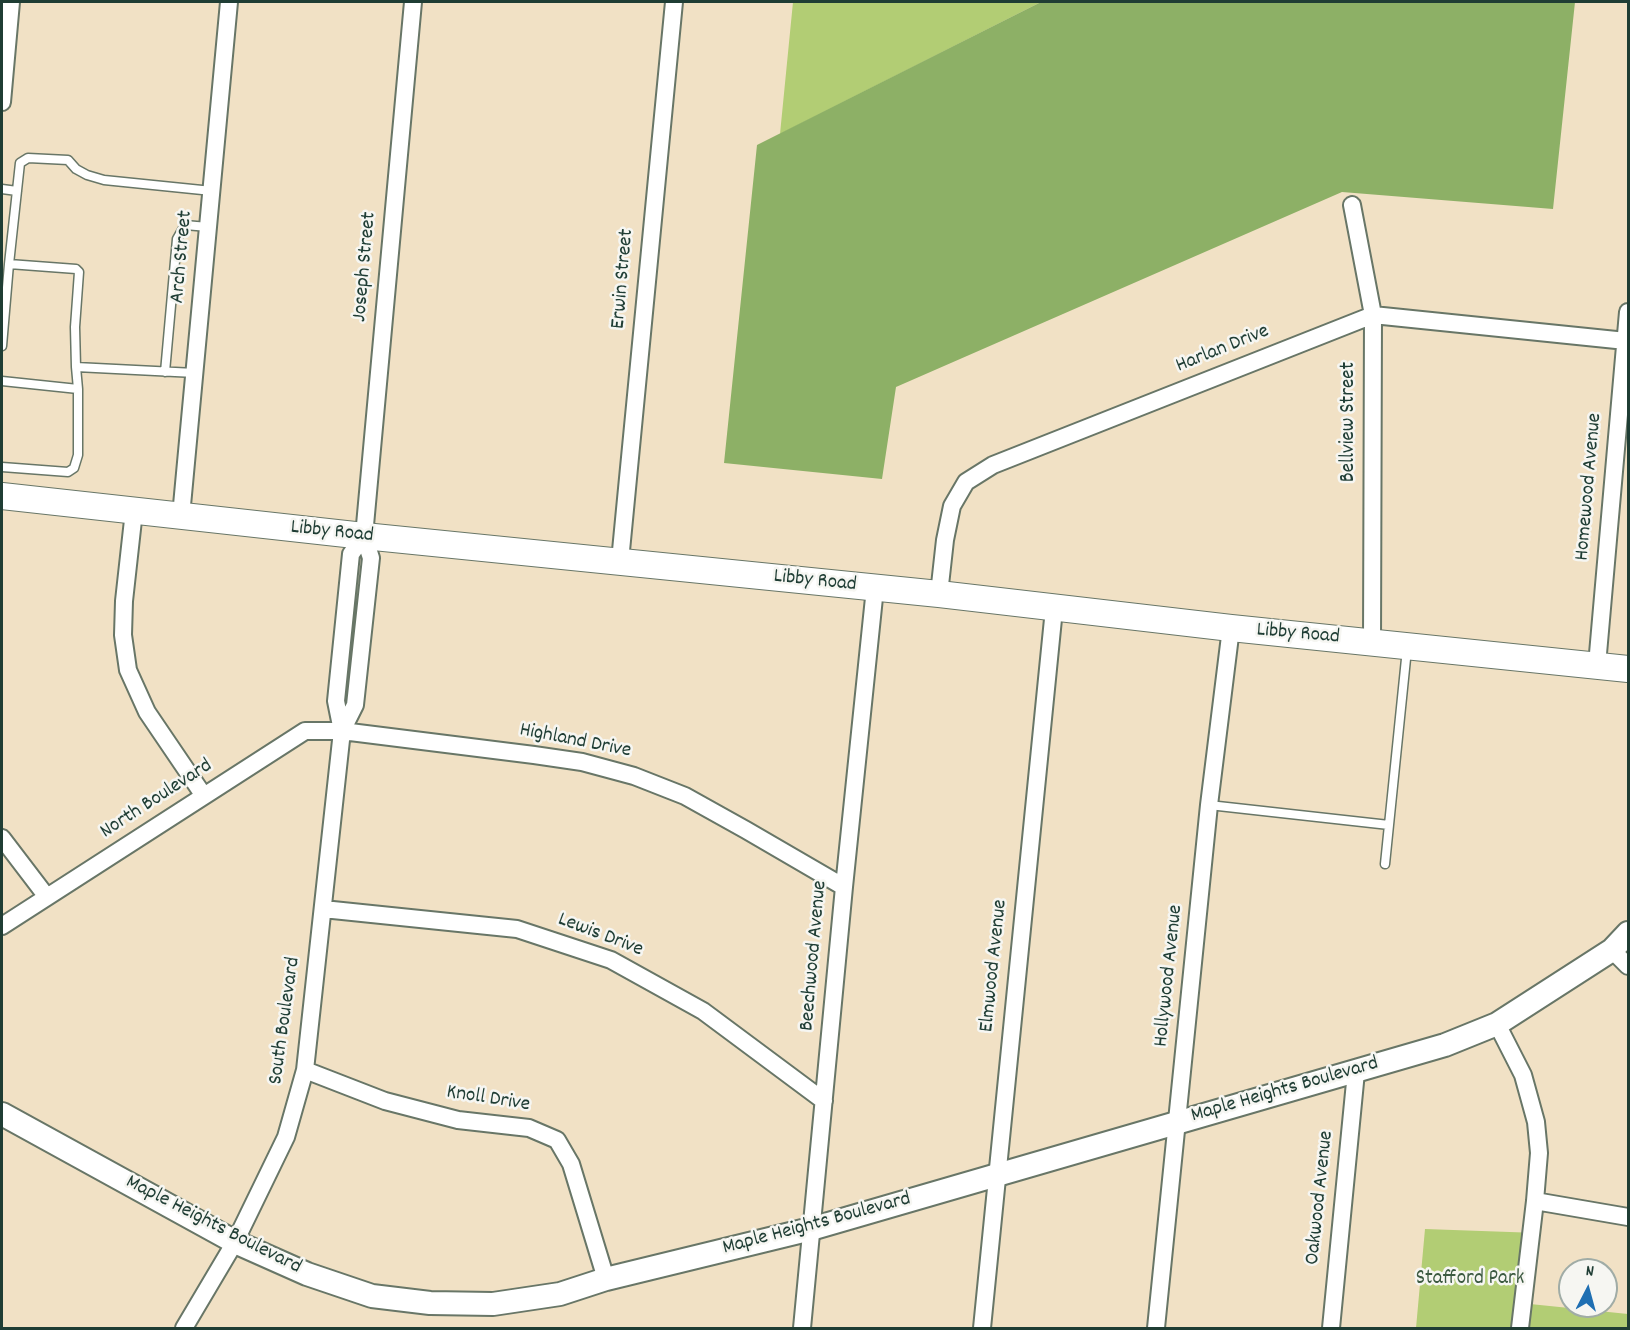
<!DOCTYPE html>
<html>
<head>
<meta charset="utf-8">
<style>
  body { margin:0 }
  #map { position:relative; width:1630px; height:1330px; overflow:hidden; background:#f1e1c5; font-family:Dekko,sans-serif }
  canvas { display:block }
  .frame { position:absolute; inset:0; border:3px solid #1f3d34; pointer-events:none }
  .north { position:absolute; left:1558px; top:1258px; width:60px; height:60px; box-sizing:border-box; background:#f6f6f2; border:2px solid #a0aca6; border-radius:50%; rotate:6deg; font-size:16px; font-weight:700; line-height:24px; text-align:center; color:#1f3d34 }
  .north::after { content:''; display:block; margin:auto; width:21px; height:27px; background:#1f6fb2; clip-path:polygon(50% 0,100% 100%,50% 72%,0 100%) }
</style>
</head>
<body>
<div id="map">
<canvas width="1630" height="1330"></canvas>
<div class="frame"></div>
<div class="north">N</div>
</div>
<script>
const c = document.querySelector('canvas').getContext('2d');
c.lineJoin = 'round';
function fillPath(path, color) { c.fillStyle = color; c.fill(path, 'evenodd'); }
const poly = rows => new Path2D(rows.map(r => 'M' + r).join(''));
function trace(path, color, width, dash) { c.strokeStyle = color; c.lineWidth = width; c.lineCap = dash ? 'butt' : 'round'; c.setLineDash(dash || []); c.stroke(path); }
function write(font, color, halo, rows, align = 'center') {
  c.font = font + ' Dekko,sans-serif'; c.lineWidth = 5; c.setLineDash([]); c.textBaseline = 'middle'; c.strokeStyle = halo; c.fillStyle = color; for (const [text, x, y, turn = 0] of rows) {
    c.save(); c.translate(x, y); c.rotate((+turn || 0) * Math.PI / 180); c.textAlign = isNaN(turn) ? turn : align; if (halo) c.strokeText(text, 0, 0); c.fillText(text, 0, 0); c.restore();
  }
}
fillPath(poly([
  [793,2,1041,2,780,134],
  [1425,1229,1538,1233,1530,1304,1628,1314,1628,1328,1416,1328]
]), '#b2cd74');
fillPath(poly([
  [1041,2,1575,2,1553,209,1342,192,896,387,882,479,724,463,757,145]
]), '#8db066');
const lane = poly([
  [2,189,17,191],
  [2,346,9,264],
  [76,367,75,327,79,272,76,269,9,264,20,163,28,158,68,160,76,169,87,175,104,180,212,191],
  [165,372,177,239,185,225,208,227],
  [2,381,78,389,76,367,195,373],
  [2,467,68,472,74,468,78,455,78,389],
  [1209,805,1389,825],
  [1385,864,1407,649]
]);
const street = poly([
  [2,102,11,2],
  [1352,205,1373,315,1372,642],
  [134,511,124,601,123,635,128,670,147,712,204,796],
  [181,516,229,2],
  [620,561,674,2],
  [939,594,945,540,952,506,966,482,993,465,1373,315,1626,341],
  [1597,665,1628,312],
  [342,731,355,705,371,558,364,536,413,2],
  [2,838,47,897],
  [323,909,517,929,611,960,703,1011,824,1101],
  [2,926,305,731,342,731,534,755,582,762,634,776,685,796,746,830,844,887],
  [1612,950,1628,966],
  [1497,1024,1523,1075,1536,1122,1539,1153,1535,1201,1520,1328],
  [305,1070,385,1101,458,1120,529,1128,557,1140,571,1164,606,1279],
  [1535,1201,1628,1217],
  [184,1328,235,1242,286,1137,305,1070,342,731,336,701,351,554,364,536],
  [802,1328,844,887,875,588],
  [982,1328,1054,609],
  [1156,1328,1209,805,1231,628],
  [1331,1328,1356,1072]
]);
const secondary = poly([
  [2,1114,235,1242,307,1274,372,1296,430,1303,493,1304,560,1294,606,1279,811,1229,1445,1045,1497,1024,1612,950,1628,933]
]);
const primary = poly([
  [2,496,364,536,939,594,1231,628,1628,669]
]);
trace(lane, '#687667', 11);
trace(street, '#687667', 20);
trace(secondary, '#687667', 26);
trace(primary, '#687667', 28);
trace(lane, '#fff', 8);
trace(street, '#fff', 16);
trace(secondary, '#fff', 22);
trace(primary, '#fff', 26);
write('21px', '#1f3d34', '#f6f6f2', [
  ["Arch Street",183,257,-85],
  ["Joseph Street",366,267,-85],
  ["Erwin Street",624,279,-85],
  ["Harlan Drive",1223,350,-22],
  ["Bellview Street",1350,422,-90],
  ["Homewood Avenue",1590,487,-85],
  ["Libby Road",332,533,6],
  ["Libby Road",815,582,6],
  ["Libby Road",1298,635,5],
  ["Highland Drive",575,742,11],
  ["North Boulevard",157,800,-33],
  ["Lewis Drive",600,936,21],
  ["Beechwood Avenue",815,956,-85],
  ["Elmwood Avenue",995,966,-84],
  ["Hollywood Avenue",1170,976,-84],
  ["South Boulevard",286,1021,-82],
  ["Maple Heights Boulevard",1285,1091,-16],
  ["Knoll Drive",488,1100,9],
  ["Oakwood Avenue",1321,1198,-84],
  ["Maple Heights Boulevard",817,1225,-15],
  ["Maple Heights Boulevard",213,1226,27]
]);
write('21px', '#3c5a41', '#f6f6f2', [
  ["Stafford Park",1470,1280]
]);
</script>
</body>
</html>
